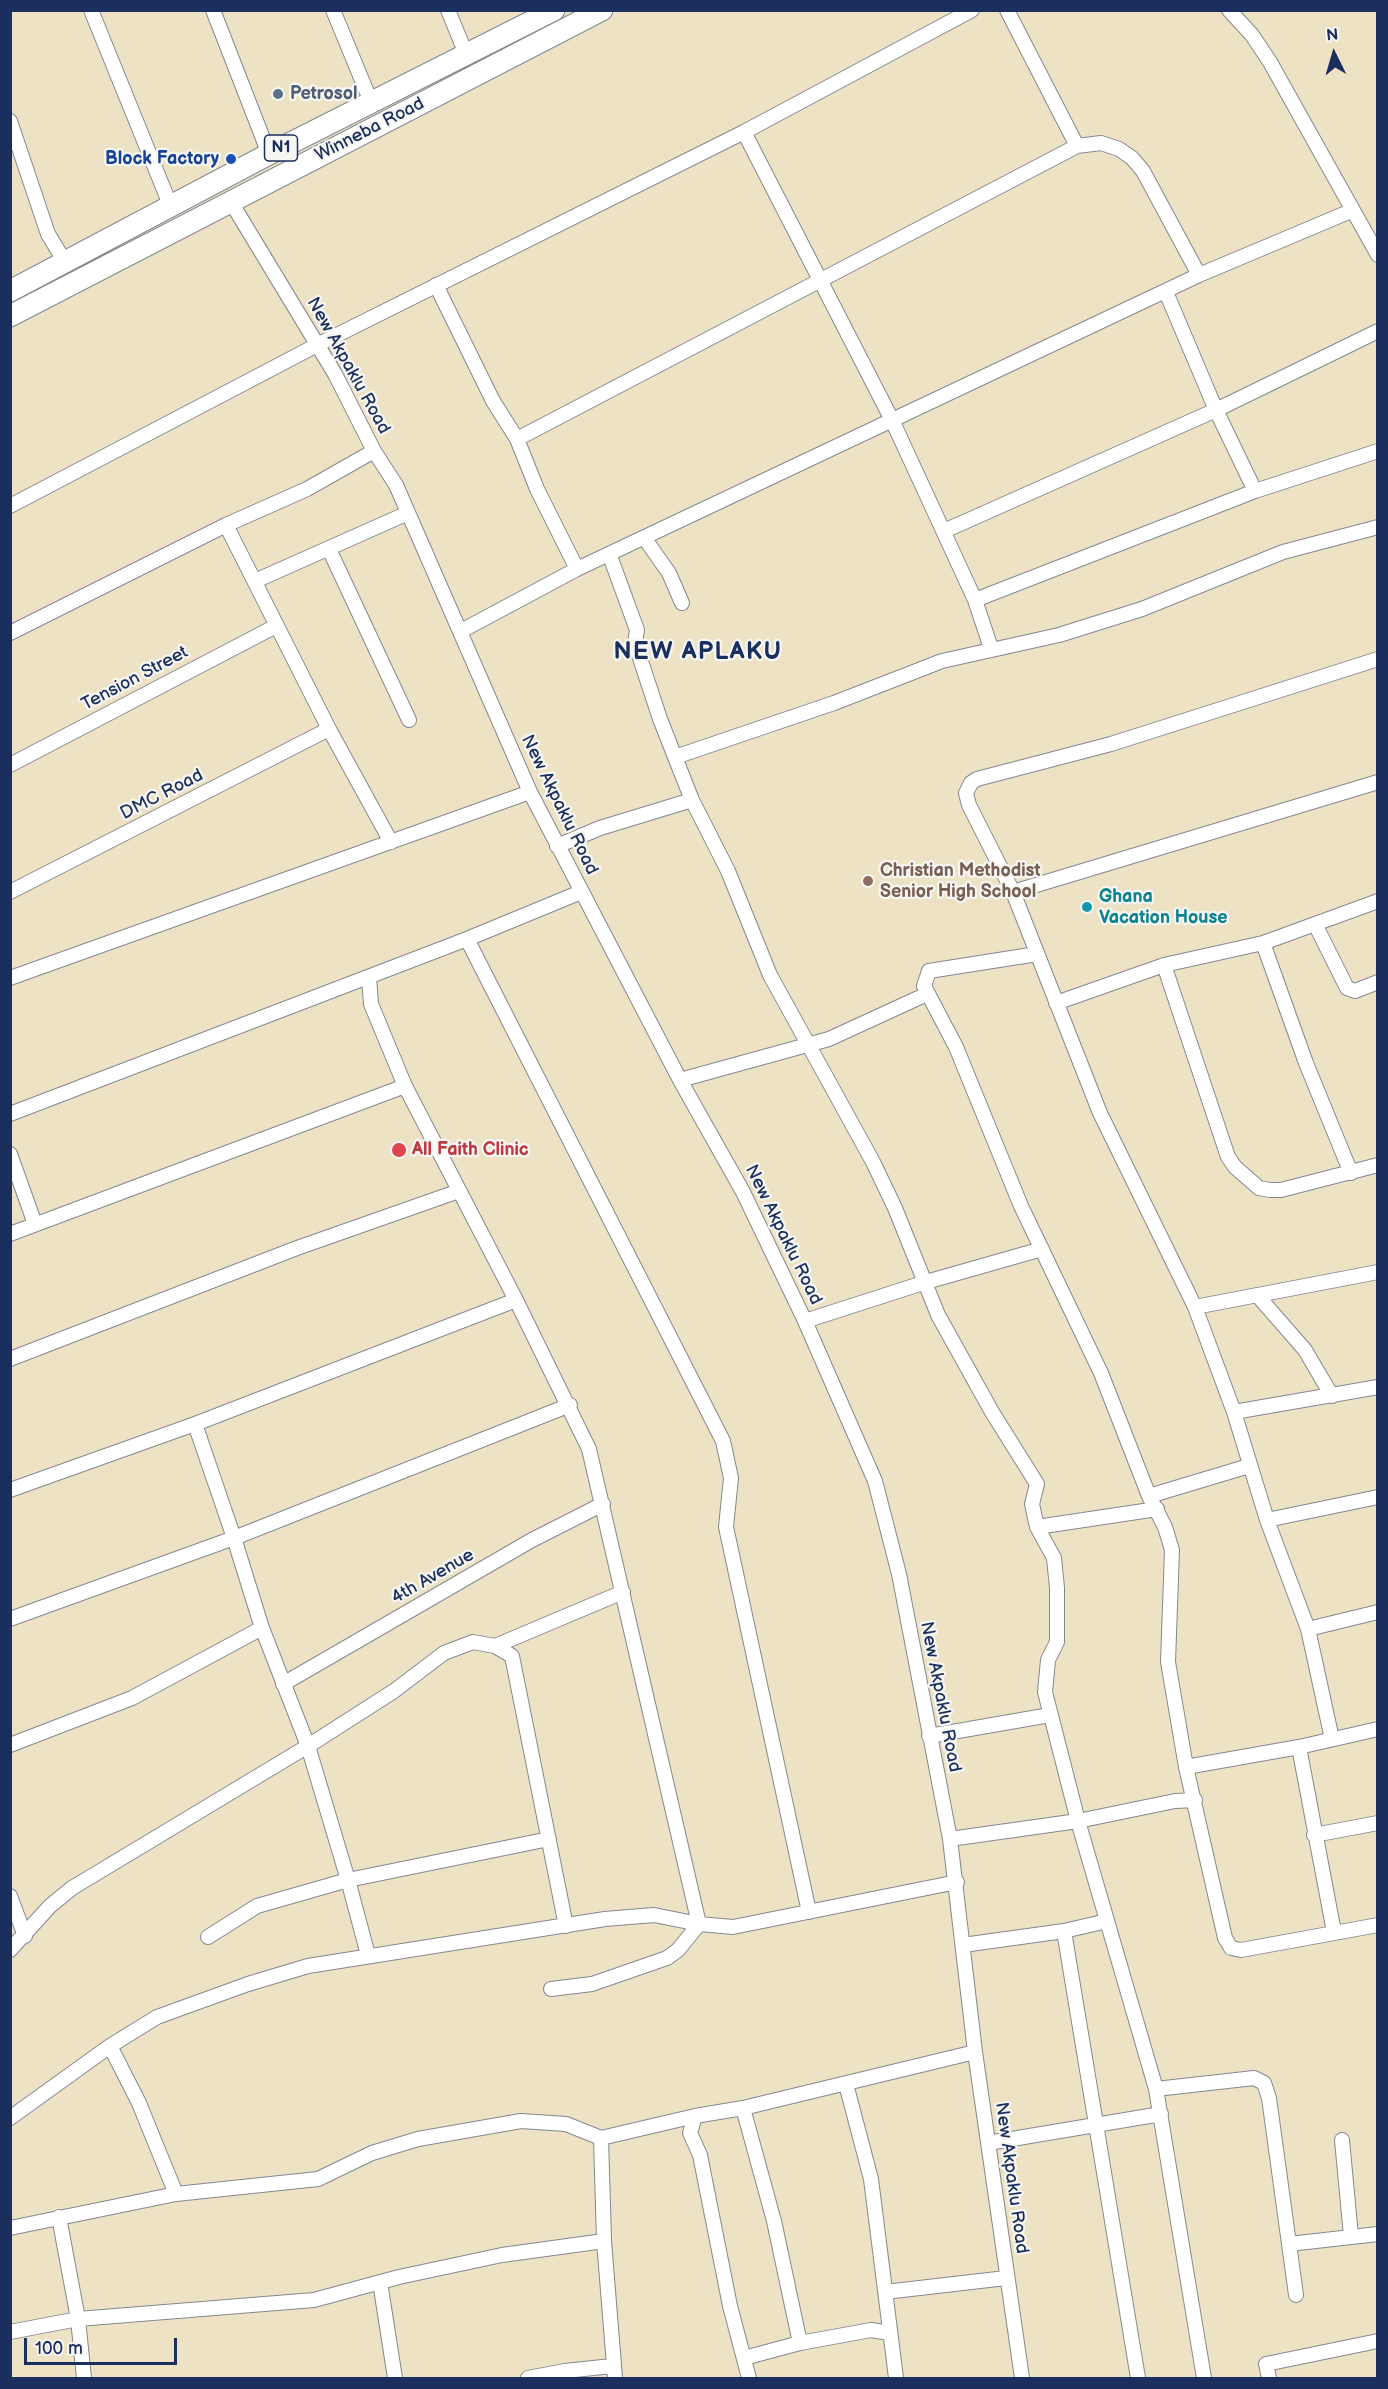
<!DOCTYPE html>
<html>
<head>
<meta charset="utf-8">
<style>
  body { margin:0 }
  #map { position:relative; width:1388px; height:2389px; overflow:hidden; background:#ede2c4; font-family:"Balsamiq Sans",sans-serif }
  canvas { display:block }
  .frame { position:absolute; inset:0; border:12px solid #1b2f5e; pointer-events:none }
  .north { position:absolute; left:1304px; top:24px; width:60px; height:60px; -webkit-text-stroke:4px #f6f6f2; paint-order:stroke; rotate:355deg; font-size:16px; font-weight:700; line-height:24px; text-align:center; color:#1b2f5e }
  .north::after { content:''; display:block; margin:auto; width:21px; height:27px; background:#1b2f5e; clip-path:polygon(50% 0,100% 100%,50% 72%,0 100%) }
  .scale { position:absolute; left:24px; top:2338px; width:153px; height:27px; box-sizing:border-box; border:3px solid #1b2f5e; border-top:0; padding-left:8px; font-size:18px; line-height:21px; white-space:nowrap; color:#1b2f5e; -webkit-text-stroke:4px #f6f6f2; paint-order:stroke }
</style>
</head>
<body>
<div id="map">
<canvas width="1388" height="2389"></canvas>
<div class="frame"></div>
<div class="north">N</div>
<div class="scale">100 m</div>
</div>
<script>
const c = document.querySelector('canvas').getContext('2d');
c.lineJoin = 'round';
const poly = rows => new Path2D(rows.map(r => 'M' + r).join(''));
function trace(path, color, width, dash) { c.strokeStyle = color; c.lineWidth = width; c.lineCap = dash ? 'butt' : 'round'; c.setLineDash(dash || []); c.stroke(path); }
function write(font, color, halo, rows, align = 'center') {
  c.font = font + ' "Balsamiq Sans",sans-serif'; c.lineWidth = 4.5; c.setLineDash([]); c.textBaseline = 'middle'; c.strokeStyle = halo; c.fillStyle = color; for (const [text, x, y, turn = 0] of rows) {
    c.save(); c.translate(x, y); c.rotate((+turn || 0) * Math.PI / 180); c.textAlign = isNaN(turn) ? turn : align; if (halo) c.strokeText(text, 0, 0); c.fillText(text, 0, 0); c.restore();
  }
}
const minor = poly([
  [91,10,171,207],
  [213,10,269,154],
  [333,10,371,102],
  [448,10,466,54],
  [1007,10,1077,146],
  [1229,10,1252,35,1270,62,1378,255],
  [10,121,48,234,65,262],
  [744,132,892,420,975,600,991,648],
  [231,202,335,374,374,451,396,485,530,792,680,1080,743,1192,805,1321,875,1481,899,1574,950,1839,975,2052,1022,2378],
  [436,285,493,401,517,439,537,489,577,569],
  [1166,292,1216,410,1255,491],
  [517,439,1077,146,1101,143,1119,149,1132,158,1143,171,1199,275],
  [10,506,317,345,744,132,972,10],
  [226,525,329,729,391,842],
  [944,531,1216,410,1378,331],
  [645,539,669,573,682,603],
  [329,549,409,720],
  [610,556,637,630,635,643,660,719,692,800,728,871,770,975,873,1162,895,1208,938,1315,992,1412,1037,1484,1032,1504,1037,1527,1054,1558,1057,1588,1057,1642,1048,1660,1045,1692,1078,1821,1156,2089,1204,2378],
  [255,581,408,513],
  [975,600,1255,491,1378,451],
  [461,631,577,569,1199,275,1351,211],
  [10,633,226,525,307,489,374,451],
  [675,757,834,703,942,661,1059,635,1142,609,1283,552,1378,527],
  [10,765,276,626],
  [557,846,600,828,692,800],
  [10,892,329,729],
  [1013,892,1378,782],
  [1315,924,1347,988,1355,991,1378,982],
  [467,939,723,1441,731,1478,726,1527,809,1912],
  [1263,943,1306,1063,1351,1173],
  [1037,954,929,971,924,986,956,1047,1021,1206,1101,1373,1149,1496,1165,1527,1172,1550,1168,1662,1186,1767,1225,1938,1231,1948,1241,1950,1378,1925],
  [1164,965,1228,1157,1235,1167,1259,1188,1270,1190,1281,1190,1378,1165],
  [369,977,371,1004,405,1086,516,1300,589,1449,699,1924],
  [10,978,530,792],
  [1056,1003,1164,965,1263,943,1378,901],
  [680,1080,829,1039,927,994],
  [10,1114,467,939,581,892],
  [10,1154,35,1224],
  [10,1234,405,1086],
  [1257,1295,1305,1350,1332,1396],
  [1195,1307,1378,1272],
  [805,1321,926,1282,1042,1249],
  [10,1359,297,1248,459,1191],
  [1234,1412,1378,1387],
  [195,1424,234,1538,262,1628,308,1746,348,1880,368,1955],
  [10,1490,195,1424,516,1300],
  [1149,1496,1249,1466],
  [1267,1520,1378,1497],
  [1037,1527,1157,1509],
  [10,1619,234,1538,570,1405],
  [1308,1629,1378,1612],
  [495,1646,623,1592],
  [283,1684,532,1540,603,1504],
  [929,1736,1050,1715],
  [1332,1739,1308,1629,1267,1520,1234,1412,1195,1307,1100,1113,1013,892,969,805,966,793,971,783,977,779,1111,744,1378,659],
  [10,1745,132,1698,262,1628],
  [1299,1747,1334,1932],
  [1186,1767,1299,1747,1378,1729],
  [1314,1835,1378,1823],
  [950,1839,1078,1821,1175,1801,1195,1800],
  [10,1896,25,1936],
  [1064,1931,1138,2378],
  [208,1937,257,1906,348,1880,549,1839],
  [963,1945,1064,1931,1107,1921],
  [10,1950,50,1906,72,1888,308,1746,394,1691,444,1653,473,1642,495,1646,512,1656,566,1926],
  [551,1989,592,1984,667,1958,678,1950,699,1924],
  [110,2046,139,2103,176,2194],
  [846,2084,871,2179,896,2378],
  [1156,2089,1254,2078,1264,2083,1269,2098,1296,2295],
  [743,2108,774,2221,800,2343],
  [695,2116,690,2133,700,2155,730,2306,749,2378],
  [10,2118,110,2046,157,2017,248,1984,308,1966,605,1919,654,1915,699,1924,733,1927,957,1882],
  [601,2138,604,2241,615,2378],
  [1342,2140,1351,2236],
  [988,2143,1161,2114],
  [59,2217,78,2319,84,2378],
  [10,2228,176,2194,318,2179,372,2153,418,2139,521,2121,566,2124,601,2138,695,2116,743,2108,975,2052],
  [1289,2244,1378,2234],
  [380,2282,395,2378],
  [885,2292,1006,2278],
  [10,2332,78,2319,314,2300,399,2277,502,2255,604,2241],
  [744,2358,800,2343,871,2330,890,2333],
  [528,2378,565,2371,612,2366],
  [1269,2378,1266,2364,1378,2341]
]);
const highway = poly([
  [10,291,269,154,554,10],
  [10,316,602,10]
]);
trace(minor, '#848891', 16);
trace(highway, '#848891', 23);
trace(minor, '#fff', 14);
trace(highway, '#fff', 21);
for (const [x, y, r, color] of [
  [278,94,6,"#5c6f8a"],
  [231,159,6,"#1a4fb4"],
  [868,881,6,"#8d6e63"],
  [1087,907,6,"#0f9aa8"],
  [399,1150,8,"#e0444e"]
]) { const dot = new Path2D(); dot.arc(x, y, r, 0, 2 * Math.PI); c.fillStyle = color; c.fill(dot); trace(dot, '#f6f6f2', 2); }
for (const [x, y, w] of [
  [281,148,33]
]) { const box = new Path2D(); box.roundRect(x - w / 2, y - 13, w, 26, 4.5); c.fillStyle = '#f6f6f2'; c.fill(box); trace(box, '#1b2f5e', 1.5); }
write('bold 16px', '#1b2f5e', null, [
  ["N1",281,148]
]);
write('bold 18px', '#4e5e75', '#f6f6f2', [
  ["Petrosol",290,94]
], 'left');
write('18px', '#1b2f5e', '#f6f6f2', [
  ["Winneba Road",370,130,-27],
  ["New Akpaklu Road",348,366,61],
  ["Tension Street",135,679,-28],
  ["DMC Road",162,795,-27],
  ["New Akpaklu Road",559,805,64],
  ["New Akpaklu Road",783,1235,64],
  ["4th Avenue",433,1577,-30],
  ["New Akpaklu Road",940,1697,79],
  ["New Akpaklu Road",1011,2178,82]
]);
write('bold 18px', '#164399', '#f6f6f2', [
  ["Block Factory",219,159]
], 'right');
write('bold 18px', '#785e54', '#f6f6f2', [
  ["Christian Methodist",880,871],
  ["Senior High School",880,892]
], 'left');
write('bold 18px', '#0d838f', '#f6f6f2', [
  ["Ghana",1099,897],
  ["Vacation House",1099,918]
], 'left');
write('bold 18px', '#be3a42', '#f6f6f2', [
  ["All Faith Clinic",412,1150]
], 'left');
c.letterSpacing = '1.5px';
write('bold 24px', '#1b2f5e', '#f6f6f2', [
  ["NEW APLAKU",698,653]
]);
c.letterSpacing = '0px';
</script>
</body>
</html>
